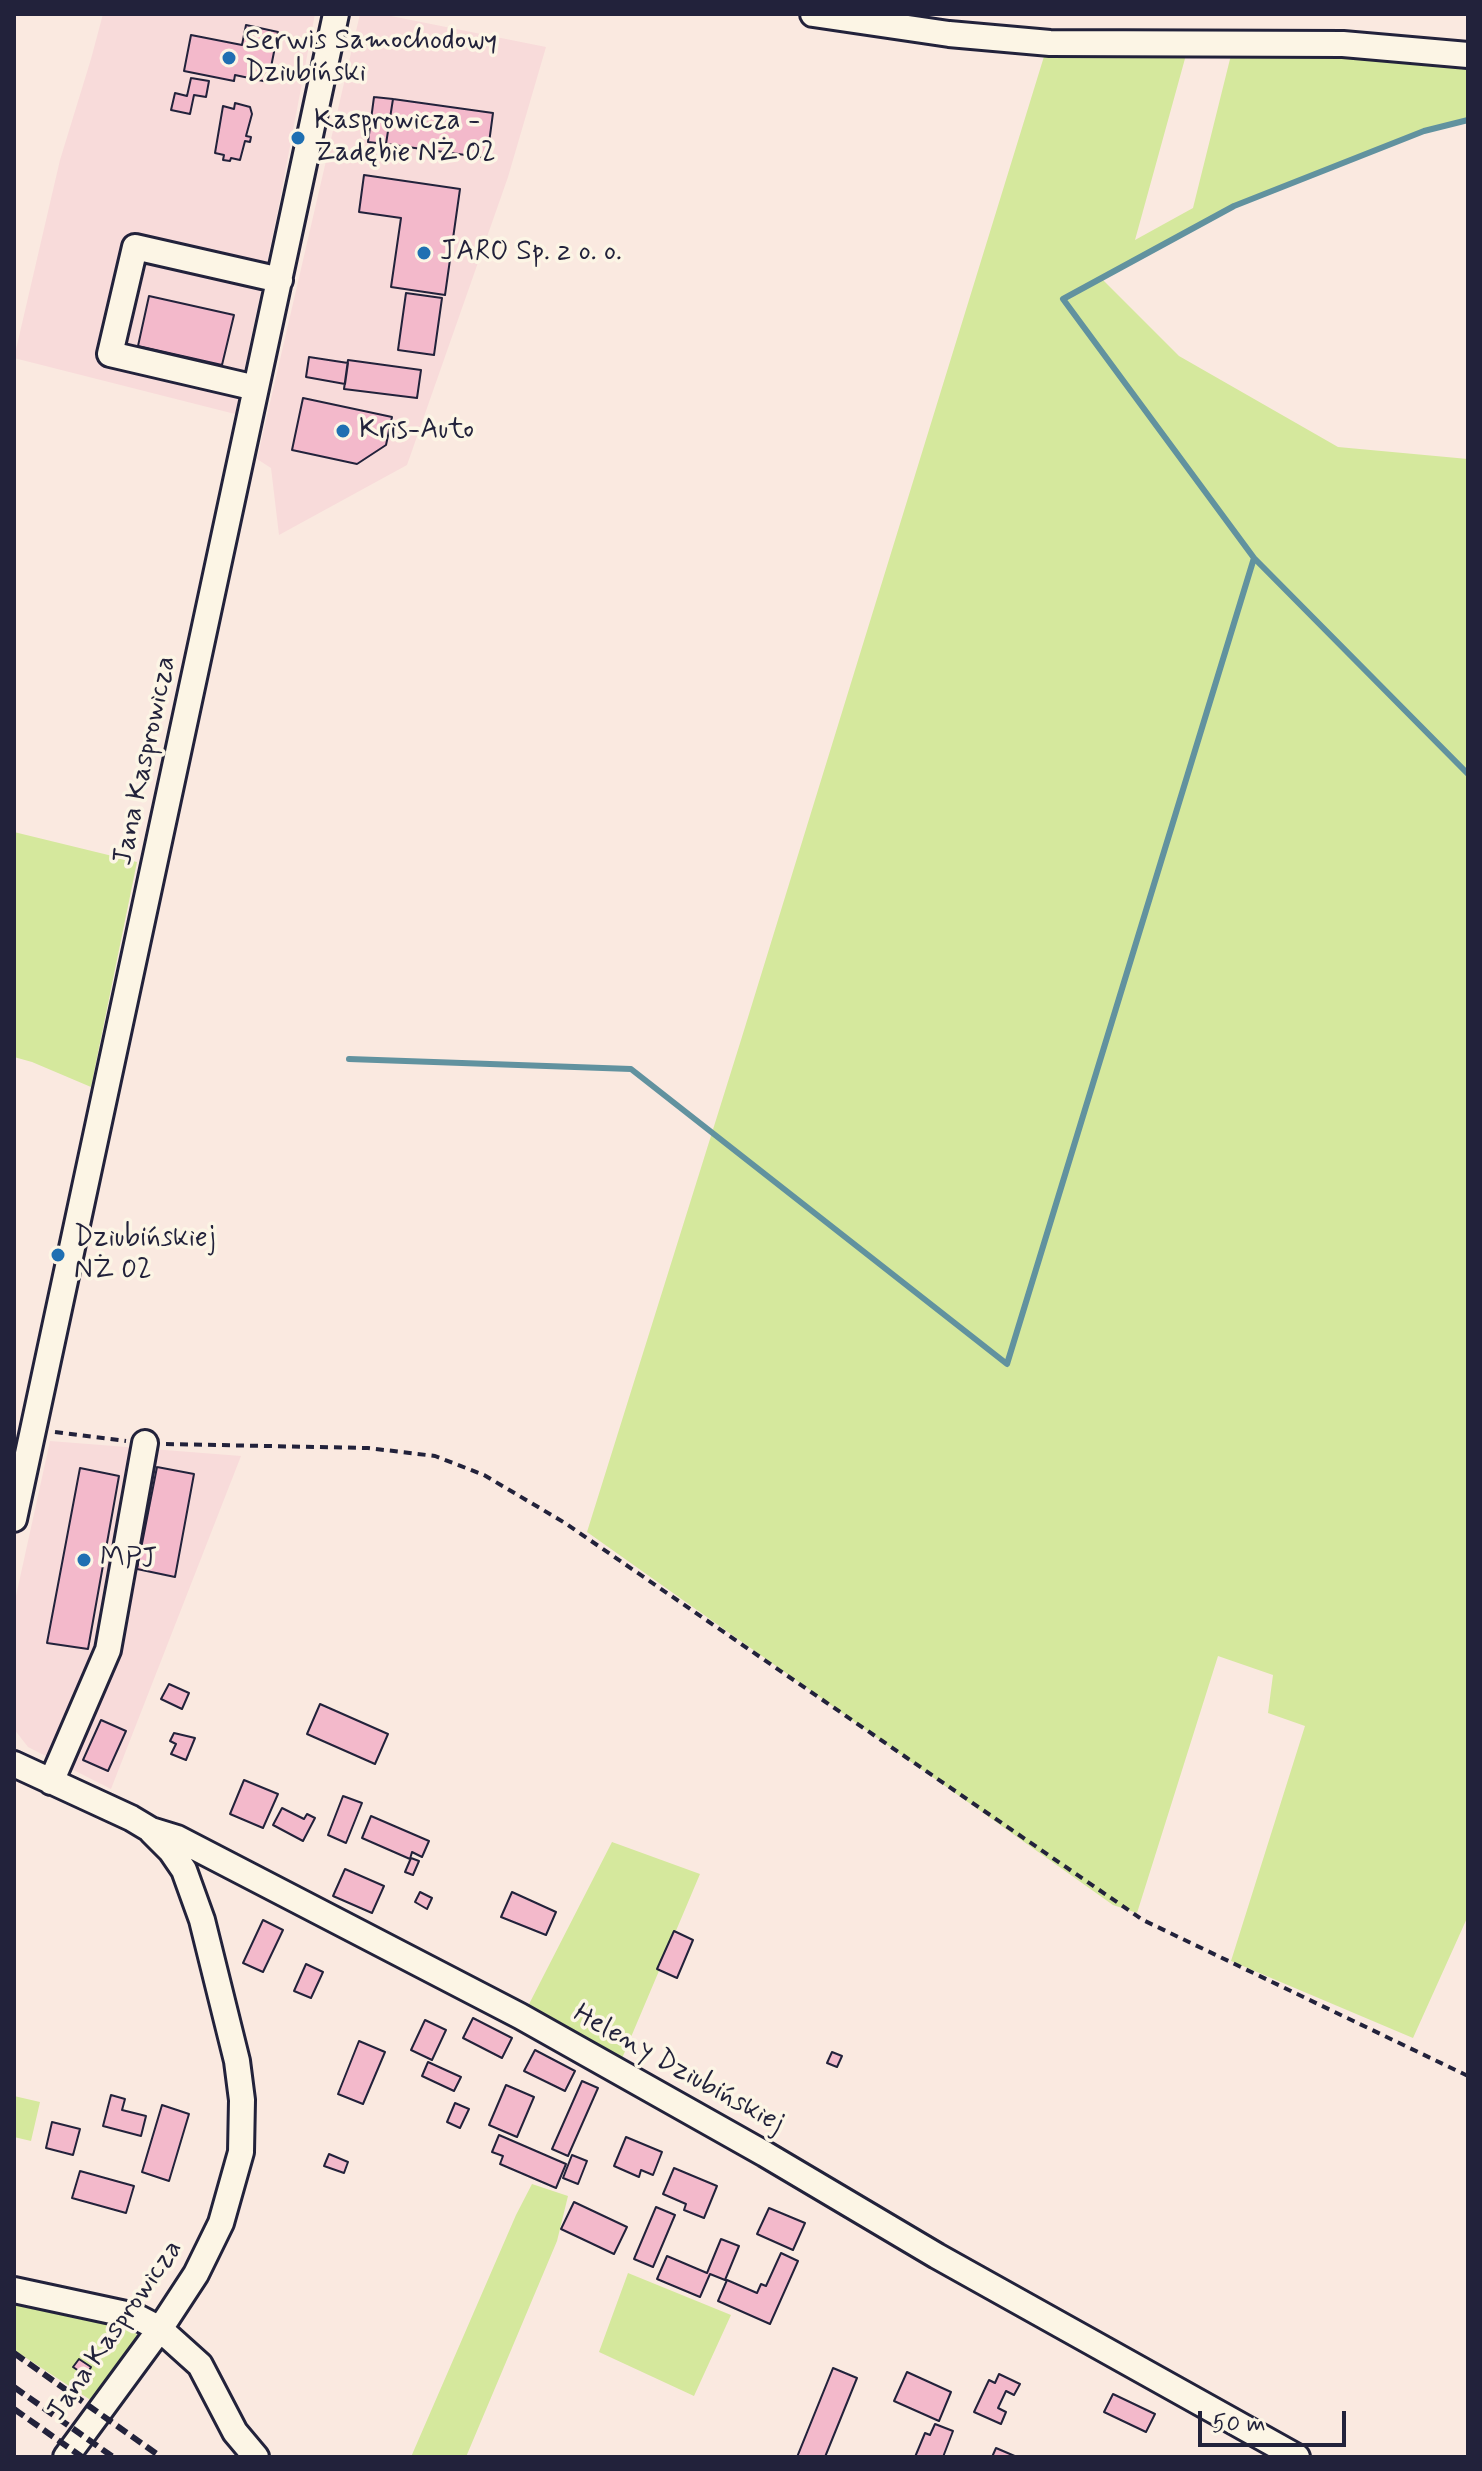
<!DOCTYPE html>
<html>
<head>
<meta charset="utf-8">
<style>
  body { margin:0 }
  #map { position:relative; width:1482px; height:2471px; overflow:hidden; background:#fae9e0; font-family:Mynerve,sans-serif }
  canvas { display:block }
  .frame { position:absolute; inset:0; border:16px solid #22223b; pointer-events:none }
  .scale { position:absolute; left:1198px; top:2411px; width:148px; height:36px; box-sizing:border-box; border:4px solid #22223b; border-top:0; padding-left:10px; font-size:24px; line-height:28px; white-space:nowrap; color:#22223b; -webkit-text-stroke:6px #fcf5e5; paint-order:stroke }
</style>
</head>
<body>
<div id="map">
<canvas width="1482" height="2471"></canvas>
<div class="frame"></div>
<div class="scale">50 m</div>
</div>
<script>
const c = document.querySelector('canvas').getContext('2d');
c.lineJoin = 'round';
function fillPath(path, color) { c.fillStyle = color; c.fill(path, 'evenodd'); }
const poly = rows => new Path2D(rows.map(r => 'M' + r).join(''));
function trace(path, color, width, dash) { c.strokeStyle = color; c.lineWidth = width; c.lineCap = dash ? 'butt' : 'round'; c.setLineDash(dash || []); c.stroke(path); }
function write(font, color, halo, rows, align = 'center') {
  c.font = font + ' Mynerve,sans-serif'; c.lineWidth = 7; c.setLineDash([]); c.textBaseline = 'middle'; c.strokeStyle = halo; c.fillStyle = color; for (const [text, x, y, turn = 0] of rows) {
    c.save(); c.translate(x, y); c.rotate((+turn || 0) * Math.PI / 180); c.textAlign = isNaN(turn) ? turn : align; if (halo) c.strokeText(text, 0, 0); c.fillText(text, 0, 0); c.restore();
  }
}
fillPath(poly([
  [103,14,315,14,278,210,235,414,14,358,60,160,91,59],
  [360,14,381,14,546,47,508,177,407,465,279,535,271,468,257,459],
  [50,1441,241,1456,111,1789,28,1747,14,1729,14,1605]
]), '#f8dbda');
fillPath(poly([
  [1189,44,1135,240,1193,208,1233,47,1468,63,1468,120,1424,131,1234,206,1102,279,1179,356,1338,447,1468,459,1468,1916,1413,2038,1231,1961,1305,1726,1268,1713,1273,1675,1218,1656,1137,1913,1113,1905,587,1532,741,1040,1046,50],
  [14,832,137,862,91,1087,32,1062,14,1057],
  [612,1842,700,1874,620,2063,525,2012],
  [14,2096,40,2102,31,2141,14,2137],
  [532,2184,568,2196,557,2241,466,2457,411,2457,516,2215],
  [628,2273,731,2315,694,2396,599,2352],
  [14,2298,134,2326,139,2342,92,2401,14,2350]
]), '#d5e89d');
trace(poly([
  [1254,558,1063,299,1234,206,1424,131,1468,120],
  [349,1059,631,1069,1007,1364,1254,558,1468,774]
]), '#61929f', 6);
const building = poly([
  [246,25,278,32,268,82,235,75,234,81,184,71,191,35,242,45,246,25],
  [191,78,209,81,206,97,194,95,190,114,171,110,175,93,187,96,191,78],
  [374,97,393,99,386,144,368,142,374,97],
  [393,99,493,113,487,158,386,144,393,99],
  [235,103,250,107,252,114,246,136,251,137,250,142,245,141,240,160,231,158,230,161,223,160,224,155,215,153,223,106,234,109,235,103],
  [364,175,460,189,445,295,391,287,401,218,359,212,364,175],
  [406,293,442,298,434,355,398,350,406,293],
  [149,296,234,315,222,365,138,346,149,296],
  [309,357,348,363,345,384,306,377,309,357],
  [348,360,421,370,417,398,344,389,348,360],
  [303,398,392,417,386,445,357,464,292,450,303,398],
  [157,1467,194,1474,175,1577,137,1569,157,1467],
  [80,1468,119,1476,88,1649,47,1643,80,1468],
  [169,1684,189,1693,182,1709,161,1699,169,1684],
  [320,1704,388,1734,375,1764,307,1734,320,1704],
  [101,1720,126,1731,108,1771,83,1760,101,1720],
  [174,1733,195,1738,186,1760,171,1754,176,1744,170,1741,174,1733],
  [244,1780,278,1794,263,1828,230,1814,244,1780],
  [343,1796,362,1803,346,1843,328,1835,343,1796],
  [282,1808,304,1819,307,1814,315,1818,303,1841,273,1825,282,1808],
  [371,1816,429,1841,422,1857,412,1852,410,1859,362,1838,371,1816],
  [411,1858,419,1861,413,1875,405,1872,411,1858],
  [345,1869,384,1886,372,1913,333,1896,345,1869],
  [420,1892,432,1898,427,1909,415,1902,420,1892],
  [512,1892,556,1912,546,1935,501,1917,512,1892],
  [263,1920,283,1930,263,1972,243,1963,263,1920],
  [674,1931,693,1940,677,1978,657,1969,674,1931],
  [306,1964,323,1972,311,1998,294,1991,306,1964],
  [473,2018,512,2038,502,2058,463,2038,473,2018],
  [425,2020,446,2030,432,2060,411,2050,425,2020],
  [359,2041,385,2052,363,2104,338,2094,359,2041],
  [535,2050,575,2071,565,2091,524,2071,535,2050],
  [832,2052,842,2056,837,2067,827,2063,832,2052],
  [428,2062,461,2077,454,2091,422,2076,428,2062],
  [582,2081,598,2088,568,2156,552,2149,582,2081],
  [506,2085,534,2097,517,2137,489,2125,506,2085],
  [111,2095,125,2099,122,2110,146,2116,141,2136,103,2126,111,2095],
  [455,2103,469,2109,460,2128,447,2122,455,2103],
  [162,2105,189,2114,169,2181,142,2172,162,2105],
  [52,2122,80,2129,73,2155,46,2148,52,2122],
  [499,2135,566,2164,556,2188,500,2164,503,2156,492,2152,499,2135],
  [626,2137,662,2152,653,2175,641,2170,639,2177,614,2166,626,2137],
  [329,2154,348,2162,344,2173,324,2166,329,2154],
  [572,2155,587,2161,578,2184,563,2178,572,2155],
  [674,2168,717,2186,704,2218,684,2210,686,2204,663,2194,674,2168],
  [80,2171,134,2186,126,2213,72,2198,80,2171],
  [574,2202,627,2227,614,2254,561,2229,574,2202],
  [656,2207,675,2215,653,2267,634,2259,656,2207],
  [769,2208,805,2223,793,2250,757,2234,769,2208],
  [721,2239,739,2246,725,2280,710,2274,700,2297,657,2279,667,2256,707,2273,721,2239],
  [781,2253,798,2261,770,2324,718,2301,727,2280,757,2293,761,2284,766,2286,781,2253],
  [79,2359,91,2367,86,2376,73,2367,79,2359],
  [833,2368,857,2378,825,2457,797,2457,833,2368],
  [907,2372,951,2392,939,2421,894,2401,907,2372],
  [999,2374,1020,2384,1014,2395,1006,2391,998,2408,1006,2412,1001,2424,974,2412,989,2380,995,2383,999,2374],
  [1113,2394,1155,2414,1146,2432,1104,2412,1113,2394],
  [935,2424,953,2431,943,2457,915,2457,925,2433,930,2435,935,2424],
  [996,2448,1017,2457,992,2457,996,2448]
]);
fillPath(building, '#f3b9cb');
trace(building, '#22223b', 2);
const minor = poly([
  [813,14,949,34,1050,43,1343,44,1468,55],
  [256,388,110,354,135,247,280,280],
  [14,1519,336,14],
  [14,1764,131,1818,151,1830,177,1838,520,2016,765,2154,937,2256,1297,2457],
  [51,1782,108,1650,145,1443],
  [14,2290,135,2316,160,2329,200,2365,235,2432,256,2457],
  [66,2457,160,2329,196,2274,221,2223,241,2152,242,2100,237,2061,202,1920,184,1870,171,1851,152,1832]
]);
trace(minor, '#22223b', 30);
trace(poly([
  [55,1432,126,1441],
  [166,1444,368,1448,435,1456,484,1475,565,1523,1143,1920,1468,2076]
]), '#22223b', 4, [8, 6]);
trace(minor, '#fcf5e5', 24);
trace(poly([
  [14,2353,161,2457],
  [14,2387,113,2457],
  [14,2409,82,2457]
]), '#22223b', 6, [12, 6]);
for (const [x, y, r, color] of [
  [229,58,8,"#1f6fb2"],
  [298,138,8,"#1f6fb2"],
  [424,253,8,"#1f6fb2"],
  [343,431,8,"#1f6fb2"],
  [58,1255,8,"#1f6fb2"],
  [84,1560,8,"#1f6fb2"]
]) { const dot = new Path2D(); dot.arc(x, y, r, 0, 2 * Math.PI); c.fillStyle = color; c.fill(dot); trace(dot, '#fcf5e5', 3); }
write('28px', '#22223b', '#fcf5e5', [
  ["Serwis Samochodowy",245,42],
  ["Dziubiński",245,74],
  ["Kasprowicza -",314,122],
  ["Zadębie NŻ 02",314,154],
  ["JARO Sp. z o. o.",440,253],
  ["Kris-Auto",359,431],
  ["Dziubińskiej",74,1239],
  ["NŻ 02",74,1271],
  ["MPJ",100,1560]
], 'left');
write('28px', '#22223b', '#fcf5e5', [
  ["Jana Kasprowicza",146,761,-78],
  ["Heleny Dziubińskiej",678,2070,29],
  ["Jana Kasprowicza",116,2331,-55]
]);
</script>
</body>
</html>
